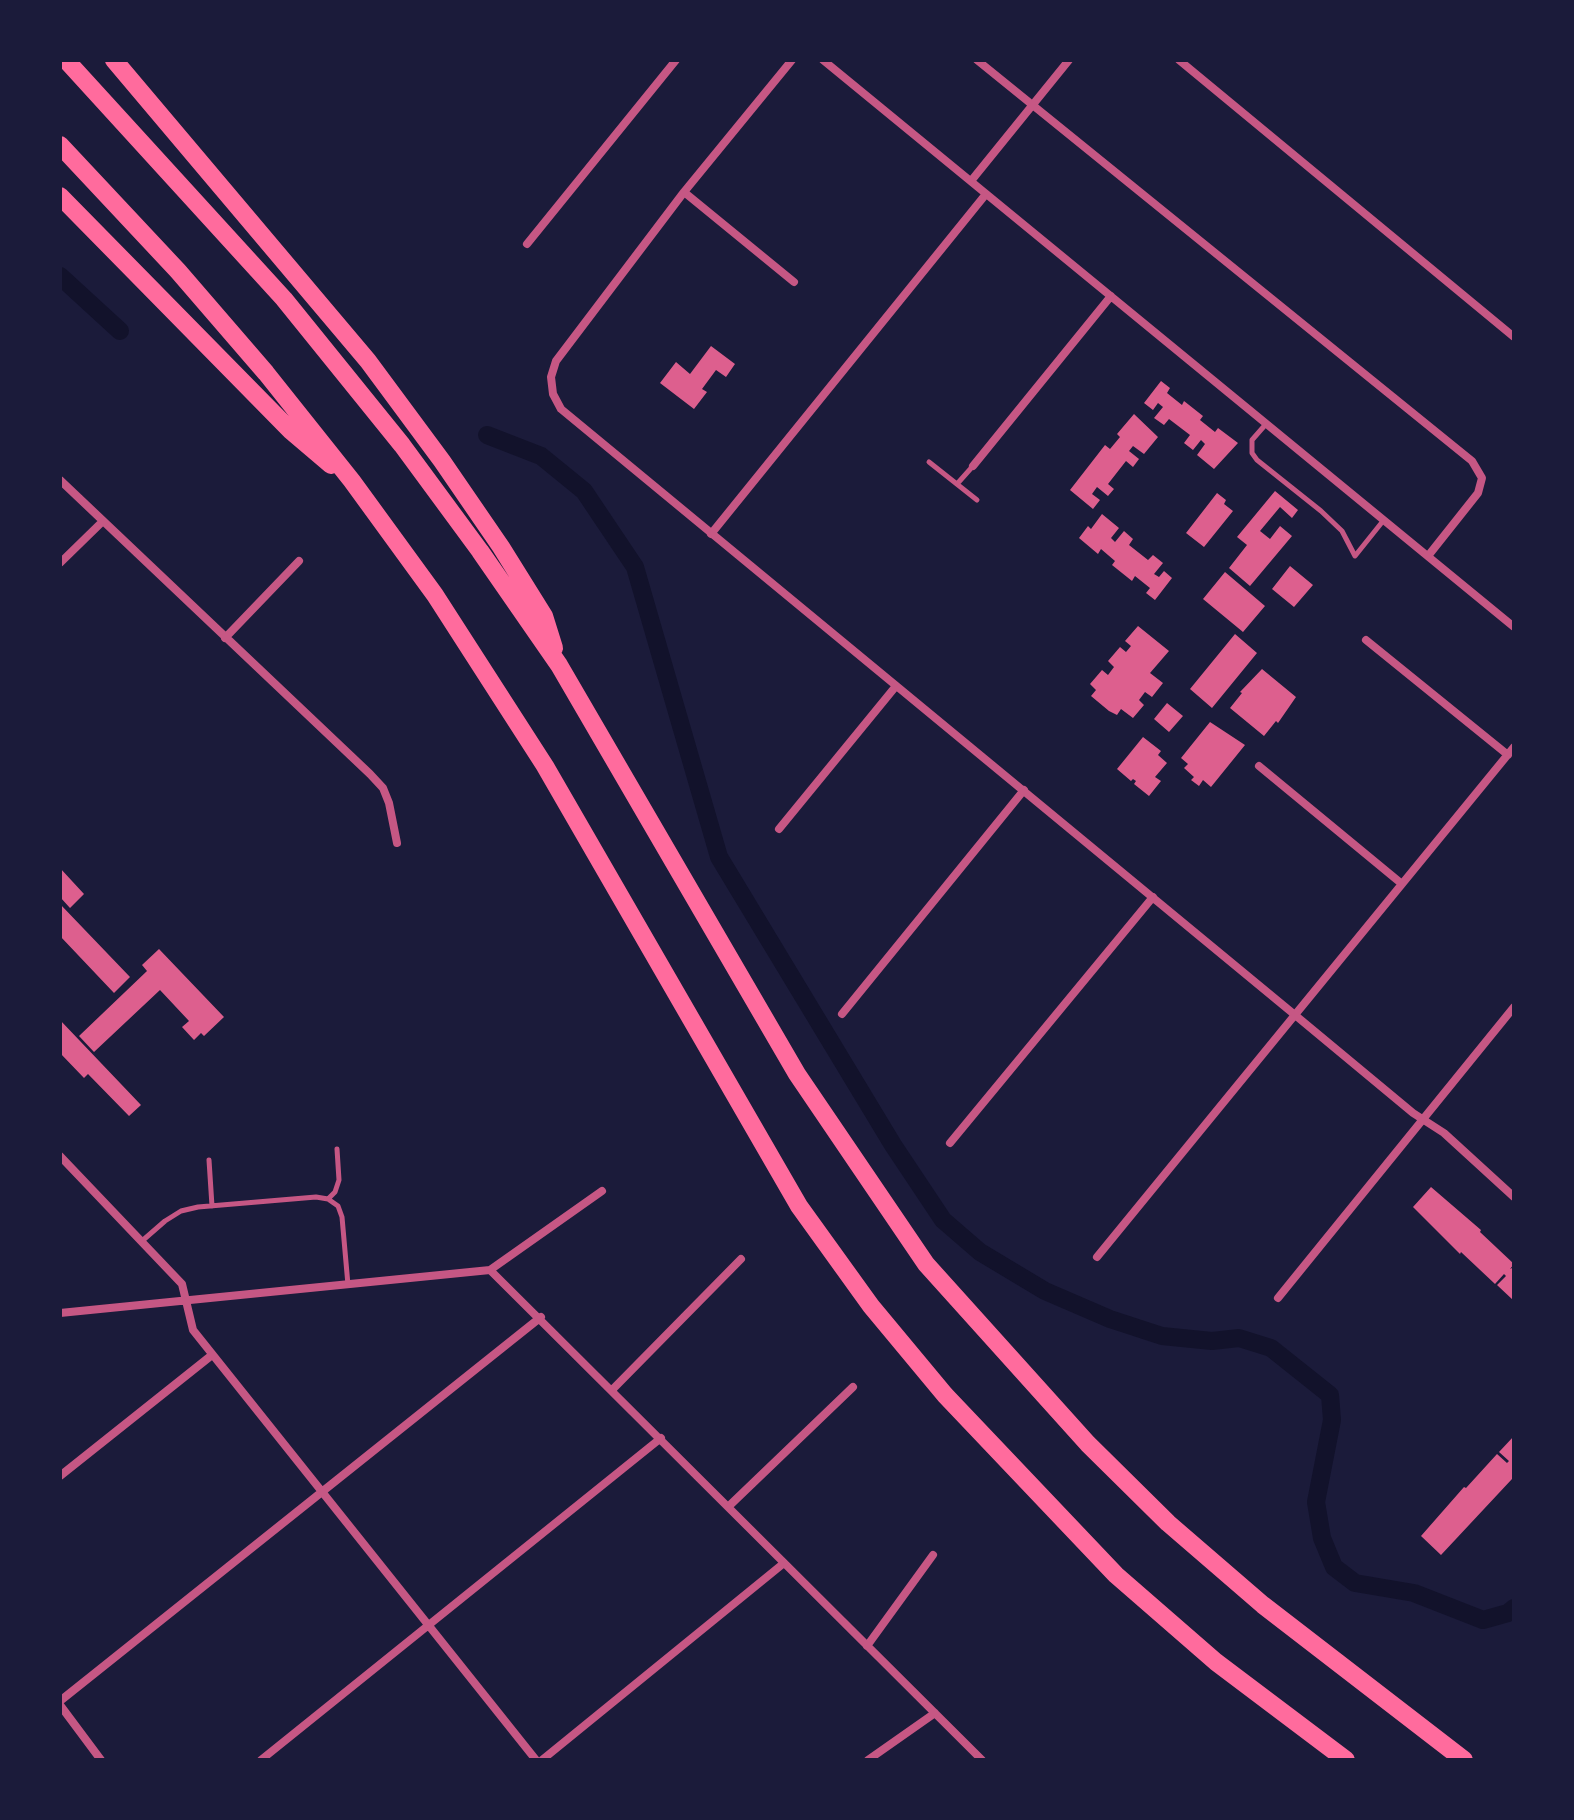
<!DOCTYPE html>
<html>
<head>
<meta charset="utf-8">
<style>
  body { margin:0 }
  #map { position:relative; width:1574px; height:1820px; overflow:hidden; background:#1b1b3a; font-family:Commissioner,sans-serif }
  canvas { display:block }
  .frame { position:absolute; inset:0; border:62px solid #1b1b3a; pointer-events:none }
</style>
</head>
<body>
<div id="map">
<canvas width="1574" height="1820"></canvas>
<div class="frame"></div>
</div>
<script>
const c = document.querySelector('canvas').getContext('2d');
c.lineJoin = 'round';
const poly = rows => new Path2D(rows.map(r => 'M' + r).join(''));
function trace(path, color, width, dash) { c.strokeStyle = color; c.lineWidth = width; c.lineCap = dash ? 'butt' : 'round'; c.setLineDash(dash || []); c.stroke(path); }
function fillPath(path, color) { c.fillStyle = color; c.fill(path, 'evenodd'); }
trace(poly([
  [60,276,120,331],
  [487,435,541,456,584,491,635,567,719,857,893,1145,943,1220,980,1252,1045,1291,1110,1319,1162,1336,1212,1341,1239,1338,1271,1348,1330,1395,1332,1420,1316,1502,1322,1538,1334,1567,1355,1583,1414,1593,1483,1620,1508,1613,1514,1608]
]), '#12122b', 18);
fillPath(poly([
  [711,346,735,364,726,377,716,370,702,389,707,392,694,409,660,383,676,362,690,374],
  [1161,381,1170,388,1167,393,1182,405,1184,401,1203,416,1200,420,1215,432,1218,428,1238,443,1214,469,1197,455,1205,444,1201,440,1193,450,1184,443,1190,435,1169,419,1164,425,1154,418,1163,407,1158,403,1153,410,1144,403],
  [1134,414,1158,437,1144,454,1133,446,1129,451,1139,459,1133,467,1126,461,1108,484,1114,489,1108,496,1097,487,1092,494,1100,500,1093,509,1070,490,1105,445,1110,449,1120,437,1117,434],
  [1275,491,1298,510,1292,518,1280,507,1260,531,1270,539,1280,526,1292,536,1250,586,1229,568,1247,545,1237,537],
  [1217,493,1226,500,1224,504,1233,511,1204,547,1186,533],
  [1102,514,1119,528,1111,538,1115,542,1124,531,1133,539,1129,545,1148,560,1153,555,1163,563,1154,574,1159,577,1164,571,1172,578,1155,600,1146,593,1150,588,1135,576,1132,581,1112,565,1115,561,1101,549,1098,554,1079,538,1088,526,1091,529],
  [1290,566,1313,585,1294,607,1272,589],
  [1225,572,1265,606,1243,632,1203,599],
  [1138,626,1169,651,1150,673,1163,683,1152,697,1145,692,1139,700,1144,705,1133,718,1121,709,1117,715,1109,711,1091,696,1096,690,1090,684,1102,670,1108,675,1114,667,1108,661,1120,647,1126,652,1131,646,1125,641],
  [1235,634,1257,653,1212,708,1190,689],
  [1262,669,1296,697,1278,723,1276,721,1264,736,1230,708,1242,693,1240,692],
  [1167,703,1183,716,1169,732,1154,719],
  [1210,722,1245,745,1211,787,1203,780,1199,786,1191,780,1194,777,1184,768,1188,764,1181,758],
  [1143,737,1161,751,1158,755,1167,763,1155,777,1161,781,1149,796,1134,784,1136,781,1133,779,1131,781,1117,769],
  [60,868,84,894,70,908,60,897],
  [60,904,130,977,114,993,60,936],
  [159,949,224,1017,204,1036,201,1033,194,1040,182,1027,189,1021,160,990,94,1052,79,1036,147,971,142,965],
  [60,1020,141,1105,129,1116,88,1074,84,1078,60,1053],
  [1431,1187,1481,1230,1480,1232,1514,1264,1510,1269,1514,1267,1514,1301,1497,1285,1506,1276,1504,1274,1495,1284,1461,1252,1460,1254,1413,1207],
  [1514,1436,1512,1479,1441,1555,1421,1536,1464,1487,1466,1488,1497,1454,1507,1463,1509,1461,1499,1452]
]), '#dd5f8e');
trace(poly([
  [1266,424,1252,440,1252,453,1257,460,1321,511,1342,531,1355,556,1383,521],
  [929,462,977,500],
  [957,484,973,466],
  [209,1160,212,1206],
  [328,1199,335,1192,339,1180,337,1149],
  [142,1241,165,1221,181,1211,198,1207,316,1197,328,1199,338,1206,342,1217,348,1285]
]), '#c65784', 5);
trace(poly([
  [792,60,684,192,556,361,551,377,553,394,561,409,1295,1015,1413,1113,1444,1133,1514,1197],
  [823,60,1514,627],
  [977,60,1472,461,1482,478,1478,493,1428,556],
  [1179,60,1514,337],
  [971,181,1069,60],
  [684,192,794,282],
  [527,244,676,60],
  [973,466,1111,296],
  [60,480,370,774,383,788,389,803,397,843],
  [711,534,986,194],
  [60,563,102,522],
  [225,638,299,561],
  [1366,640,1508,755],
  [1259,766,1402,884],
  [779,829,896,686],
  [842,1014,1024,790],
  [950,1143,1153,897],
  [60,1156,182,1284,193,1330,536,1760],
  [1097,1257,1514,747],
  [490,1270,982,1760],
  [1278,1298,1514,1007],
  [60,1313,490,1270,602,1191],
  [612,1390,741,1259],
  [60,1476,212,1355],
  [728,1507,853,1387],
  [867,1646,933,1555],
  [60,1701,541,1317],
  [60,1705,101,1760],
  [261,1760,661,1438],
  [542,1760,784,1563],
  [868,1760,935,1713]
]), '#c65784', 8);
trace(poly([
  [66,60,284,299,402,445,480,551,559,665,797,1074,926,1264,1088,1444,1168,1523,1263,1605,1464,1760],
  [114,60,368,361,442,461,501,547,544,616,554,648],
  [60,145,178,271,266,373,352,481,435,595,545,766,799,1206,871,1306,945,1395,1116,1575,1216,1662,1346,1760],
  [60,196,291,431,331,465]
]), '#ff6b9d', 18);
</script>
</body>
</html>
